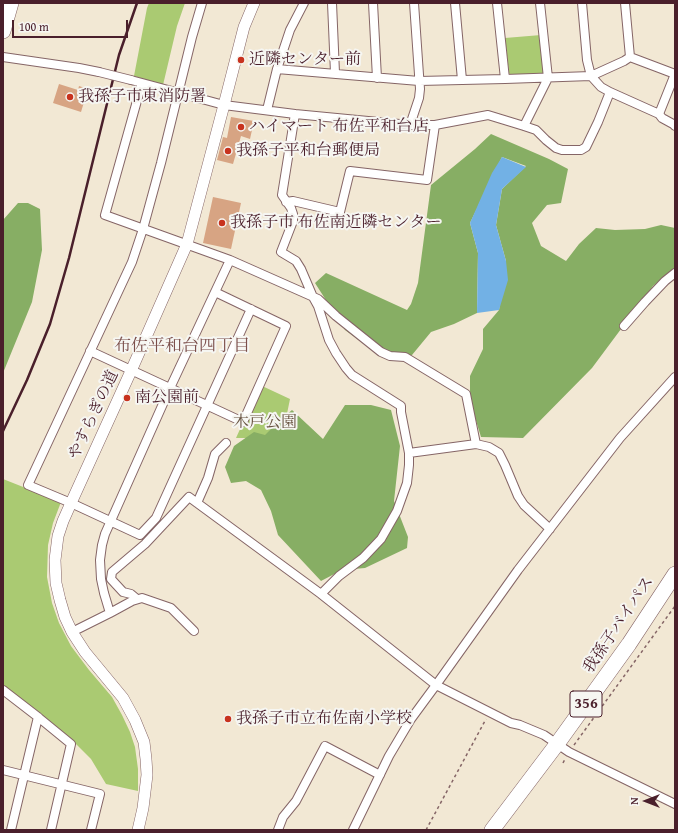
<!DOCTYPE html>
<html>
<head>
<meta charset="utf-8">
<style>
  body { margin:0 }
  #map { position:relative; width:678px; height:833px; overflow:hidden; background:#f2e8d4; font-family:"Gentium Book Plus",serif }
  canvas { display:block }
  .frame { position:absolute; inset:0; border:4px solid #4a1f2b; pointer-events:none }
  .north { position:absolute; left:626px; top:781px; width:40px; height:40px; -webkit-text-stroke:3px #f6f6f2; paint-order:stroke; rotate:270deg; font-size:11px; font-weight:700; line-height:16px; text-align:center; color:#4a1f2b }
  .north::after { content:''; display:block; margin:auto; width:14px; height:18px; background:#4a1f2b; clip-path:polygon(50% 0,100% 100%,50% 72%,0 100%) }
  .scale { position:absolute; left:12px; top:20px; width:116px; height:18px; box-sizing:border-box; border:2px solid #4a1f2b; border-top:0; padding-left:5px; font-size:12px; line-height:14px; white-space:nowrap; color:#4a1f2b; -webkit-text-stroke:3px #f6f6f2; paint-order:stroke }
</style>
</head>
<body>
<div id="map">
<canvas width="678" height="833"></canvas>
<div class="frame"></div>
<div class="north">N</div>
<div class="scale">100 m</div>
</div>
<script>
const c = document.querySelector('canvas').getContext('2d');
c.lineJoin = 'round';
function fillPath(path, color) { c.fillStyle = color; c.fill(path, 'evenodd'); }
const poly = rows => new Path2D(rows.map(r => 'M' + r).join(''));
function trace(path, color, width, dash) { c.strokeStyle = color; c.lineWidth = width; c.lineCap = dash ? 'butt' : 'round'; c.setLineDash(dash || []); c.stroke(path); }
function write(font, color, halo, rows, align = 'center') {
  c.font = font + ' "Gentium Book Plus","Noto Serif JP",serif'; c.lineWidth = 4; c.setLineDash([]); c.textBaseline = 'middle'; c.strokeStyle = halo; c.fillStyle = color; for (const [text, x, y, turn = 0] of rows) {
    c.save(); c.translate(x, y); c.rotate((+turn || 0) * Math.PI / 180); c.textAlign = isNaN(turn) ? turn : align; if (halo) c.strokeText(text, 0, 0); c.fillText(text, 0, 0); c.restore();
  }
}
fillPath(poly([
  [149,3,185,3,177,26,163,85,134,76,147,8],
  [541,35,544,72,543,74,511,75,509,73,505,38],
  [260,385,290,399,278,458,251,438,236,438],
  [3,479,61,502,53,523,48,545,47,577,52,603,59,623,71,646,89,670,112,697,122,715,130,732,135,747,138,769,138,791,106,784,91,759,71,739,38,712,3,685]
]), '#aaca72');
fillPath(poly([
  [491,134,549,159,568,169,561,203,547,205,532,223,541,246,566,261,579,244,596,228,615,230,645,229,661,225,675,228,675,268,653,286,592,368,523,438,481,437,470,401,470,376,483,349,483,329,499,310,506,261,496,225,502,189,526,166,502,157,470,223,478,253,477,313,454,324,431,332,412,355,379,355,345,330,315,283,326,273,407,310,411,304,418,283,431,185,475,149],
  [18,203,28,203,40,209,42,250,32,302,3,373,3,220],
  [345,405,371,405,391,410,400,446,394,501,408,537,407,548,365,568,342,570,321,581,278,535,271,511,261,490,246,481,231,483,225,467,234,446,254,432,265,435,279,421,292,410,323,439]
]), '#87ae64');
fillPath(poly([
  [502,157,526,167,502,189,496,225,506,261,508,280,499,310,477,313,478,253,470,223,492,173]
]), '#72b1e5');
fillPath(poly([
  [59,84,78,90,79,86,88,89,81,112,53,103],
  [231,117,254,121,250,139,241,136,233,164,217,160,223,137,227,138],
  [213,197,241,203,231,249,203,243]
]), '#d7a483');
const street = poly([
  [202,3,192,37,161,163,143,229,132,262,28,485,71,503,140,535,156,518,251,309],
  [332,3,335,73],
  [373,3,377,78],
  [455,3,462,80],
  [497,3,505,79],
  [3,57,79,68,99,72],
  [630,57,675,74],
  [277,69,419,81,505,79,591,76,624,61,630,57,625,3],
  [131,80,224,105,295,114,410,125,435,125,488,115,524,126,536,130,546,140,556,148,562,150,581,150,586,147,598,122,610,92,601,87,591,76,587,60,582,3],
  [142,83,105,215,230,260,318,299,336,316,381,352,390,356,405,357,466,394,476,444],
  [610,92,659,114,675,74],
  [267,110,277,69,290,30,304,3],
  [295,114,282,195,291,208,293,214,293,221,281,252,296,261,301,269,313,297,318,306,329,340,336,353,346,368,352,375,401,406,401,412,409,453,409,465,407,483,397,511,381,539,363,558,339,576,321,594],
  [659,114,662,118,673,124,675,126],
  [410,125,419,98,420,89,414,3],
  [524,126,548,78,540,3],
  [286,202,293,201,340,212,350,171,427,180,435,125],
  [624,326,645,302,665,281,675,273],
  [90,351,243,422,286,326,215,292],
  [409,453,476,444,489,447,499,453,505,465,518,496,524,505,550,529],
  [197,503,208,478,215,454,226,443],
  [137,599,131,594,123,592,111,579,112,572,145,544,189,497,321,594,436,685,511,723,520,725,544,735,569,752,675,804],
  [110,613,132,601,142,598,171,608,194,631],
  [72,632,110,613,104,593,101,579,100,560,102,545,105,534,170,388,230,260],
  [3,690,38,717,71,744,51,830],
  [3,770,100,794,91,830],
  [11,830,38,717],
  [278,830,283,817,296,801,325,746,380,775],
  [353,830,389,756,411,719,422,704,436,685,518,570,620,438,675,377]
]);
const secondary = poly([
  [138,830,143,808,147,775,146,759,144,742,135,720,123,698,85,652,72,632,65,617,60,600,56,583,55,560,58,536,63,521,71,503,131,371,187,244,224,105,244,27,254,3]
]);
const highway = poly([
  [3,31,11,3],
  [492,830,557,744,629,644,675,574]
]);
trace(street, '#856566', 10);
trace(secondary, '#856566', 12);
trace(highway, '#856566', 16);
trace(poly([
  [574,745,675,606],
  [563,763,565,759],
  [426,830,486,719]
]), '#856566', 1.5, [3, 3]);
trace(street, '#fff', 8);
trace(secondary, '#fff', 11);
trace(highway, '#fff', 15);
trace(poly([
  [3,431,27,380,50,324,69,258,119,55,137,3]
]), '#4a1f2b', 2.5);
const streetBridge = poly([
  [99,72,131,80]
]);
trace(streetBridge, '#856566', 10, []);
trace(streetBridge, '#fff', 8);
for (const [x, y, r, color] of [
  [241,60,4,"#c8321e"],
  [70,97,4,"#c8321e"],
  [241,127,4,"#c8321e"],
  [228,151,4,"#c8321e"],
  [222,223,4,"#c8321e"],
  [127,398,4,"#c8321e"],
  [228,719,4,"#c8321e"]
]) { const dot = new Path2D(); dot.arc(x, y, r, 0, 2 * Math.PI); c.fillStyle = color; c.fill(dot); trace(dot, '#f6f6f2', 1.5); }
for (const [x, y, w] of [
  [586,704,32]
]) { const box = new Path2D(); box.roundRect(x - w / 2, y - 13, w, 26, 3); c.fillStyle = '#f6f6f2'; c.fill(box); trace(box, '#4a1f2b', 1); }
write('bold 15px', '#4a1f2b', null, [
  ["356",586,704]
]);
write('16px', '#4a1f2b', '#f6f6f2', [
  ["近隣センター前",249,60],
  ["我孫子市東消防署",78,97],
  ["ハイマート 布佐平和台店",249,127],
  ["我孫子平和台郵便局",236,151],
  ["我孫子市 布佐南近隣センター",230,223],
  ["南公園前",135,398],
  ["我孫子市立布佐南小学校",236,719]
], 'left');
write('16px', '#4a1f2b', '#f6f6f2', [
  ["やすらぎの道",94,415,-65],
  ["我孫子バイパス",619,625,-56]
]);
write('16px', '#675240', '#f6f6f2', [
  ["木戸公園",265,423]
]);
write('17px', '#7b4e4a', '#f6f6f2', [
  ["布佐平和台四丁目",182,347]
]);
</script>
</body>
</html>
